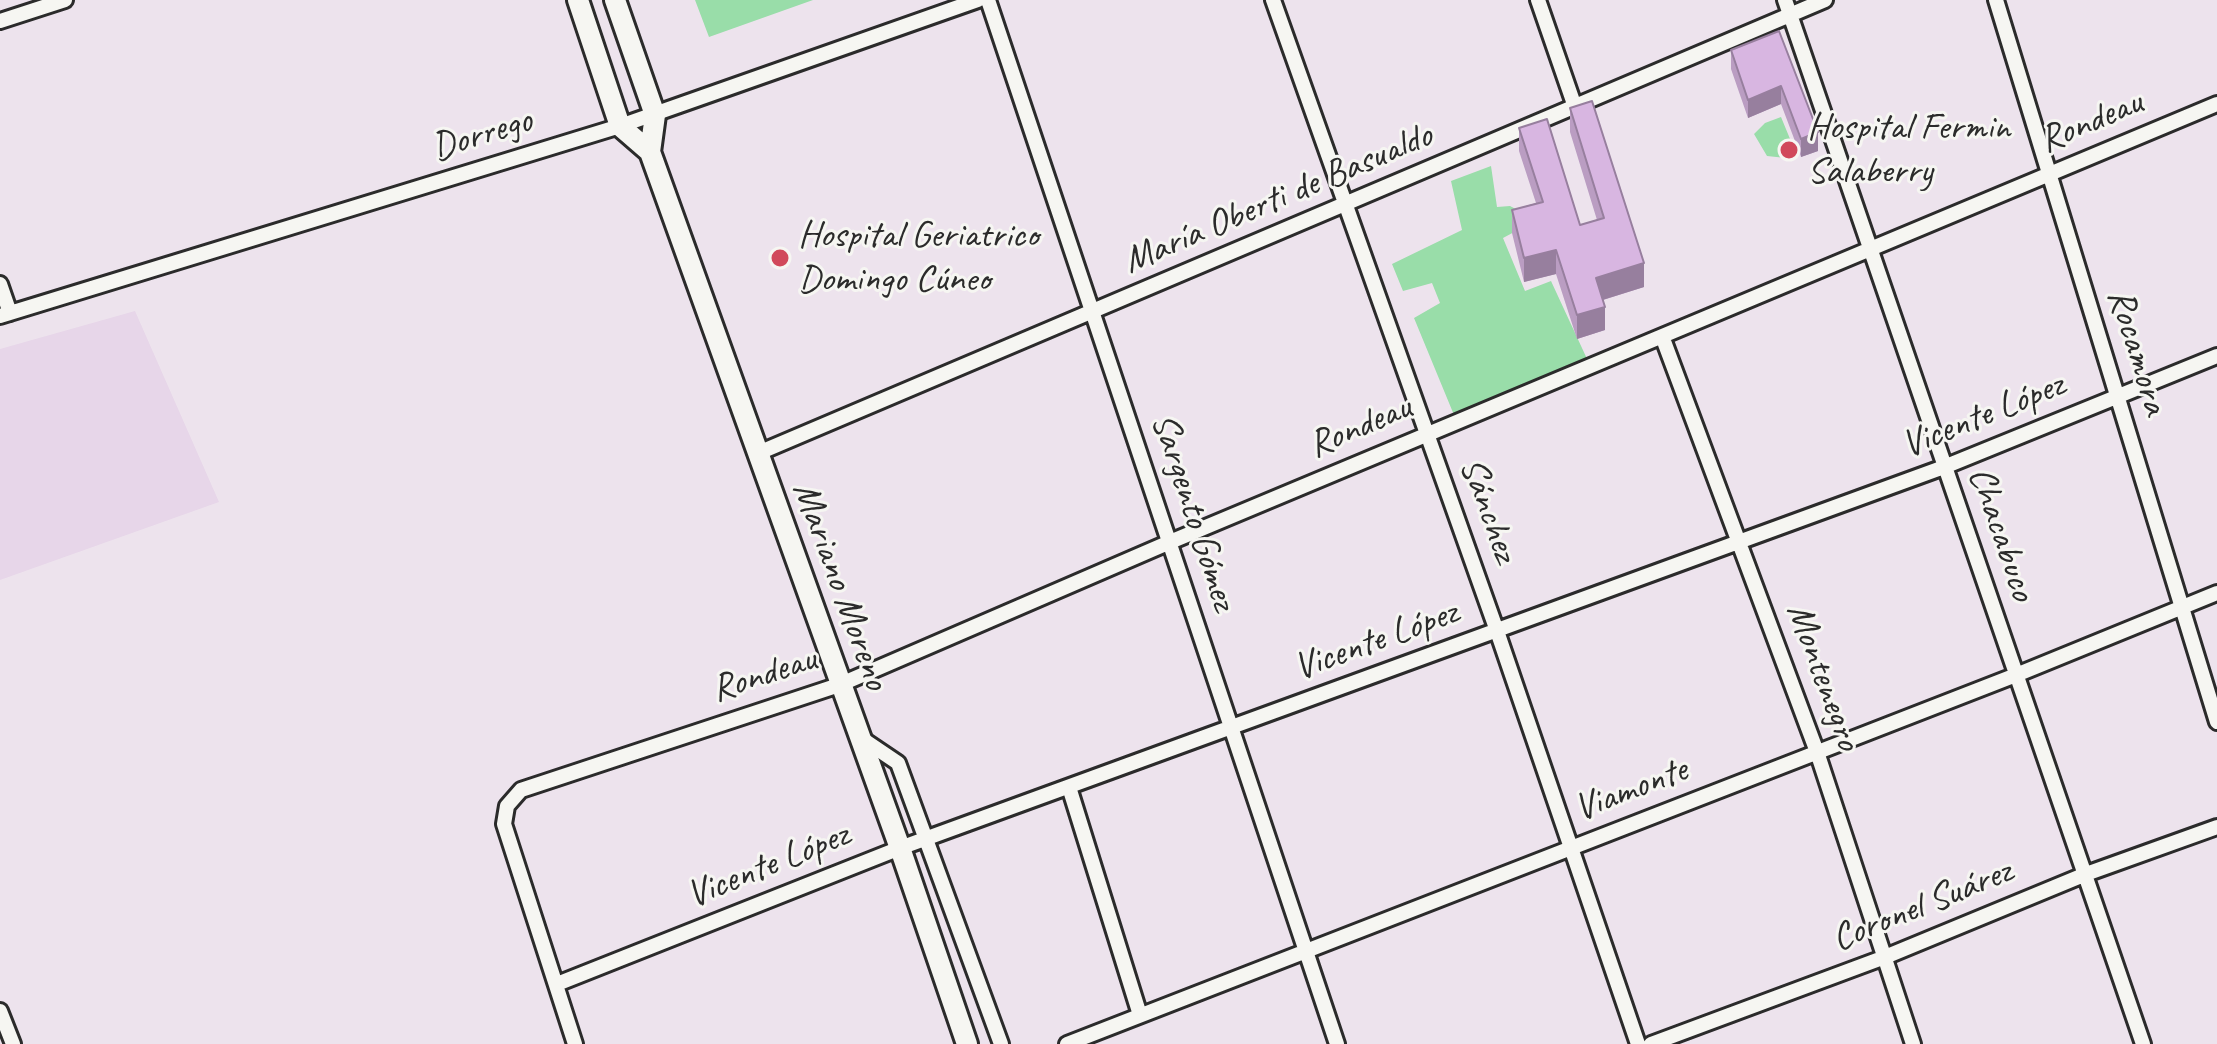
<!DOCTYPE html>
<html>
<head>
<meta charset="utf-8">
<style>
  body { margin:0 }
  canvas { display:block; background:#ede3ed }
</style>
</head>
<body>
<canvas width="2217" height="1044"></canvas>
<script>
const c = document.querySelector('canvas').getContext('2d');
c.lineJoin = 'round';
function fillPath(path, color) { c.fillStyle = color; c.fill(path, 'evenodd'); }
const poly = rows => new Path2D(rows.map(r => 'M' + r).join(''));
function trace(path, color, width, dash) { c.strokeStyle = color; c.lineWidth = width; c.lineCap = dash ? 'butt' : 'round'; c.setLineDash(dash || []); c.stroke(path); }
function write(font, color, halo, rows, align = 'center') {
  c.font = font + ' Caveat,sans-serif'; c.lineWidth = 6; c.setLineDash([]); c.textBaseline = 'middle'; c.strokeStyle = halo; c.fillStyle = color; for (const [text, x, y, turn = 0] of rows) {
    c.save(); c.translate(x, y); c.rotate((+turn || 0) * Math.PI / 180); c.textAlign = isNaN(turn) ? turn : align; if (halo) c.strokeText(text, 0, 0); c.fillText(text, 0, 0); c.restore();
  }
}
fillPath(poly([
  [135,311,219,502,0,580,0,349]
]), '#e7d6e9');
fillPath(poly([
  [695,0,813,0,709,37],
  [1781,117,1795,151,1786,158,1767,156,1754,134,1765,123],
  [1491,166,1497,207,1510,206,1529,216,1531,223,1503,238,1525,291,1551,281,1588,361,1454,415,1414,318,1440,303,1432,283,1403,291,1392,264,1462,230,1451,181]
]), '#99dda9');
const street = poly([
  [988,0,1337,1044],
  [1273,0,1497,631,1638,1044],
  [1538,0,1575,107],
  [1785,0,2143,1044],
  [1996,0,2217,722],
  [0,21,65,0],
  [0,284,10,313],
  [0,316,620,126,978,0],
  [1662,336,1817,752,1913,1044],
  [756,454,1825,0],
  [861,738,898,763,1001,1044],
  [1069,787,1140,1015],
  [557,984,900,848,1944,467,2217,356],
  [0,1011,13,1044],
  [575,1044,504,824,507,806,521,790,839,685,1170,542,2217,104],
  [1067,1044,2016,675,2217,593],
  [1651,1044,1885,957,2086,874,2217,827]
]);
const secondary = poly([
  [578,0,620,126,650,152],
  [615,0,655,115,650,152,900,848,967,1044]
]);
trace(street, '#2b2b2b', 20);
trace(secondary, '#2b2b2b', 26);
trace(street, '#f6f6f2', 14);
trace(secondary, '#f6f6f2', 20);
fillPath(poly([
  [1779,31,1818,151,1801,157,1781,104,1748,118,1731,69,1731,50],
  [1570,108,1644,287,1603,300,1605,330,1577,339,1556,274,1524,282,1512,233,1512,210,1536,203,1519,151,1519,128,1580,225,1597,220,1570,132]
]), '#ba9dc2');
fillPath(poly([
  [1781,86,1781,104,1748,118,1748,100],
  [1818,132,1818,151,1801,157,1801,139],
  [1556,250,1556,274,1524,282,1524,258],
  [1644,263,1644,287,1596,302,1596,278],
  [1605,307,1605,330,1577,339,1577,315]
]), '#977f9e');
const building = poly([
  [1779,31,1818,132,1801,139,1781,86,1748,100,1731,50,1779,31],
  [1592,101,1644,263,1596,278,1605,307,1577,315,1556,250,1524,258,1512,210,1543,202,1519,128,1547,119,1580,225,1604,218,1570,108,1592,101]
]);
fillPath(building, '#d8b6e1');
trace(building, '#977f9e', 2);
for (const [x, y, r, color] of [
  [1789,150,10,"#d1495b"],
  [780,258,10,"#d1495b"]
]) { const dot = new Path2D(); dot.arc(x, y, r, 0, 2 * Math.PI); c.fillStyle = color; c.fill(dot); trace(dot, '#f6f6f2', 3); }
write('38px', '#2b2b2b', '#f6f6f2', [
  ["Rondeau",2091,122,-23],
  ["Dorrego",482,135,-17],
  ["María Oberti de Basualdo",1278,199,-23],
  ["Rocamora",2137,352,73],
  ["Vicente López",1983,416,-22],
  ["Rondeau",1360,427,-23],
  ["Sánchez",1488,510,70],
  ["Sargento Gómez",1193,512,72],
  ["Chacabuco",2001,534,71],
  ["Mariano Moreno",840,586,70],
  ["Vicente López",1376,641,-20],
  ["Rondeau",764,675,-18],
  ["Montenegro",1823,677,70],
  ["Viamonte",1631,790,-21],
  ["Vicente López",768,866,-22],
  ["Coronel Suárez",1922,906,-22]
]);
write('38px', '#2b2b2b', '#f6f6f2', [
  ["Hospital Fermin",1807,128],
  ["Salaberry",1807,172],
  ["Hospital Geriatrico",798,236],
  ["Domingo Cúneo",798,280]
], 'left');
</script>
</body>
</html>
